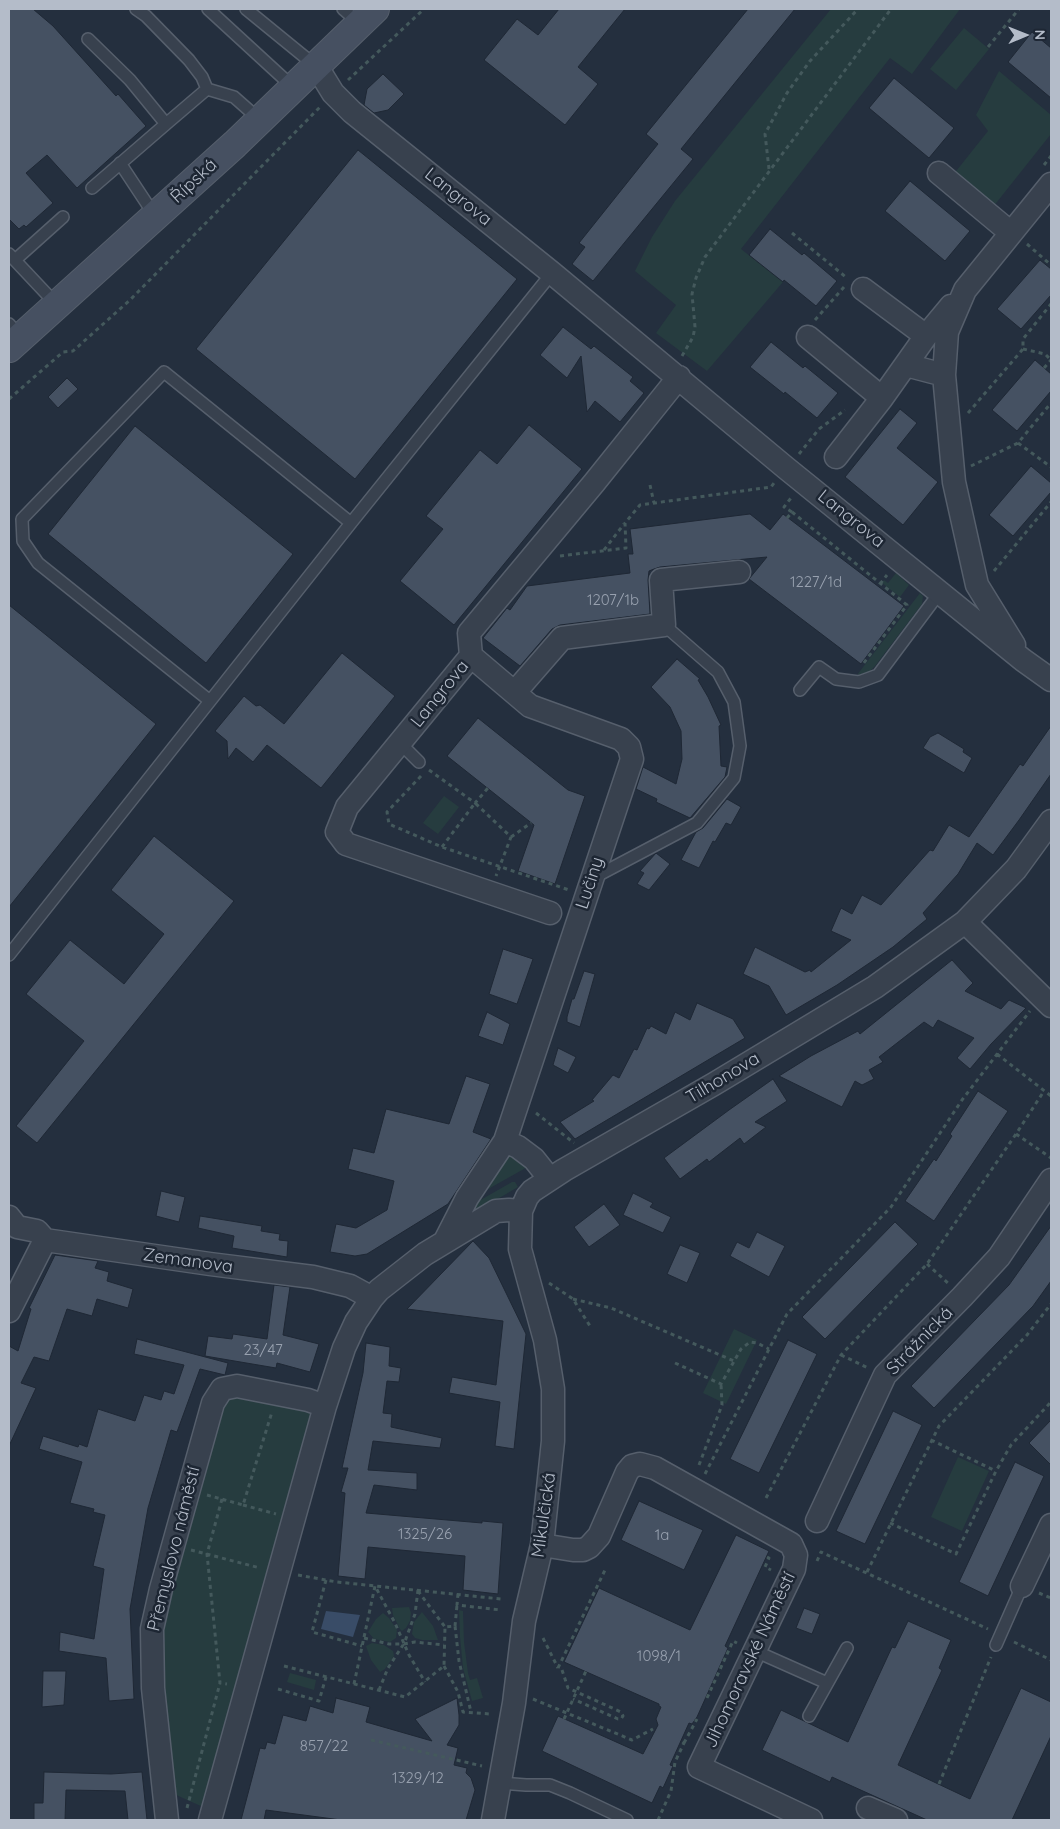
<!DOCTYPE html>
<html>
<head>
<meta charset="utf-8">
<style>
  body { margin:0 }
  #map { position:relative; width:1060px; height:1829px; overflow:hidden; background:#242f3e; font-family:Quicksand,sans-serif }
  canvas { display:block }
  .frame { position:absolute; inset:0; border:10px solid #b4bcc9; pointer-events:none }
  .north { position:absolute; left:1000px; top:10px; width:50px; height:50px; -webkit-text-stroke:4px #1d2633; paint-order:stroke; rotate:89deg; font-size:14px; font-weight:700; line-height:20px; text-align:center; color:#b4bcc9 }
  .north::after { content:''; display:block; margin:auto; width:18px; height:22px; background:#b4bcc9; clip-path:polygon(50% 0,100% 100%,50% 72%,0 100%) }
</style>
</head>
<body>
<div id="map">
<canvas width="1060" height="1829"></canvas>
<div class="frame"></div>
<div class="north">N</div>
</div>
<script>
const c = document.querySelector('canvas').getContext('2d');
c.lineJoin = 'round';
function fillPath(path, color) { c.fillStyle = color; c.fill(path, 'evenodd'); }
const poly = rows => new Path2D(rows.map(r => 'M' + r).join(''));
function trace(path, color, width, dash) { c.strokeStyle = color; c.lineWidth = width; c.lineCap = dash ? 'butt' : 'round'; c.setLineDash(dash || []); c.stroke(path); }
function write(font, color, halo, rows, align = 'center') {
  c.font = font + ' Quicksand,sans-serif'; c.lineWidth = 5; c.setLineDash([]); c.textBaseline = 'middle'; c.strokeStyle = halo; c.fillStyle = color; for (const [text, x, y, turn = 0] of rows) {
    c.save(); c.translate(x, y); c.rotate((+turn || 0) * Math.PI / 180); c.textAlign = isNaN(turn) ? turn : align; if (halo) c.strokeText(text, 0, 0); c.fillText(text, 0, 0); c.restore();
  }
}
fillPath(poly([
  [831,9,960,9,912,74,890,58,741,249,783,282,707,371,656,333,676,305,635,271,652,237,675,201],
  [964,28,989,49,956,90,930,69],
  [999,71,1051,115,1051,134,993,207,953,175,988,131,976,115],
  [896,573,909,585,900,597,882,583,884,580,888,583],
  [920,593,923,596,922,604,875,666,869,672,857,675],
  [444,796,459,807,438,834,423,823],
  [510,1154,531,1165,474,1197],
  [512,1182,515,1182,518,1187,472,1214,470,1206],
  [734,1329,757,1340,726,1404,703,1393],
  [226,1395,313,1409,203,1807,165,1790,154,1631],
  [958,1457,989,1471,962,1531,931,1517],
  [409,1607,411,1613,410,1621,406,1628,402,1631,400,1629,393,1615,392,1608],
  [459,1610,463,1611,464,1642,468,1673,470,1680,477,1678,483,1698,472,1701,463,1668,460,1637],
  [422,1612,433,1626,438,1640,422,1640,415,1638,412,1634,414,1622],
  [383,1613,389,1618,397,1630,396,1638,390,1642,374,1639,368,1632,376,1619],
  [372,1643,384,1645,393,1651,394,1656,385,1669,380,1672,371,1660,367,1649,366,1646],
  [290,1673,316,1680,314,1690,287,1682]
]), '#263c3f');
fillPath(poly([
  [326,1611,360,1615,353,1637,321,1629]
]), '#394c67');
const building = poly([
  [9,9,33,9,53,26,116,96,118,94,146,126,77,188,47,155,26,173,53,203,26,227,24,225,19,229,9,219,9,9],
  [559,9,625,9,578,67,598,84,565,125,484,60,517,19,538,35,559,9],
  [748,9,795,9,681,149,693,159,593,281,572,264,585,247,579,243,658,144,646,134,748,9],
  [1032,32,1051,48,1051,98,1008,62,1032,32],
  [383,74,404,94,388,110,374,113,364,105,367,89,383,74],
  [894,78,954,128,929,158,869,108,894,78],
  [358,150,517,279,355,479,196,349,358,150],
  [910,181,970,231,945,261,885,211,910,181],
  [770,229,802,255,804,253,837,281,816,306,784,280,783,282,749,255,770,229],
  [1040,260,1051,269,1051,295,1021,329,997,309,1040,260],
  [563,327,591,349,594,346,633,377,630,381,644,393,620,422,595,401,587,412,581,356,567,378,540,355,563,327],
  [771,342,803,368,805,366,838,393,817,418,785,392,784,394,750,367,771,342],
  [1035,360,1051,374,1051,391,1017,431,992,410,1035,360],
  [67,378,78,389,58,408,48,397,67,378],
  [900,409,917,423,897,448,938,482,903,525,845,477,900,409],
  [529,425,582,469,454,625,400,581,443,529,426,516,480,450,497,464,529,425],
  [135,426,293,554,206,663,48,534,135,426],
  [1031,466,1051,483,1051,492,1013,536,989,515,1031,466],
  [750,514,770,530,783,514,904,606,861,664,749,579,767,557,660,567,654,569,649,571,648,580,650,614,560,625,552,629,520,666,483,638,507,608,510,610,527,586,630,573,628,554,633,554,630,529,750,514],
  [9,605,156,724,9,907,9,605],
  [342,653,395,696,321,788,267,745,253,762,236,748,228,759,227,741,215,731,244,696,256,706,260,705,284,724,342,653],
  [677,659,700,679,698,680,708,697,721,725,719,726,721,766,727,767,725,777,690,818,656,802,657,799,636,789,643,767,676,784,682,759,681,731,670,707,651,687,677,659],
  [478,718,568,790,585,796,555,884,518,871,534,825,447,756,478,718],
  [1051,726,1051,774,1019,820,993,855,977,843,958,874,923,913,927,919,893,947,837,985,786,1015,769,986,743,974,755,947,805,972,810,970,811,972,851,940,831,931,841,908,852,914,862,895,881,905,930,850,933,851,949,825,969,837,1020,764,1023,766,1051,726],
  [938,733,964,749,963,752,972,758,964,773,923,748,930,737,938,733],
  [727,799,741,807,731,825,726,823,715,842,713,841,699,868,681,860,696,832,703,828,727,799],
  [154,836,234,901,37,1143,16,1126,84,1041,26,994,70,940,124,984,164,934,111,890,154,836],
  [656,853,670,864,649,890,637,884,644,873,640,871,656,853],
  [503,949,533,959,517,1004,489,994,503,949],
  [952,960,973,983,965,991,1001,1009,1009,1000,1026,1008,991,1044,970,1069,957,1058,974,1038,938,1020,933,1028,924,1022,879,1057,883,1062,869,1070,874,1079,862,1085,855,1081,842,1107,779,1076,811,1056,858,1031,860,1034,952,960],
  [584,971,595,974,580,1027,567,1022,567,1017,572,999,574,999,584,971],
  [697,1003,733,1019,745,1038,575,1139,560,1122,594,1101,592,1100,613,1075,619,1078,634,1049,637,1050,647,1028,649,1029,651,1026,666,1034,675,1012,690,1020,697,1003],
  [487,1012,510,1024,503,1045,478,1036,487,1012],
  [558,1048,576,1057,568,1073,553,1065,558,1048],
  [466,1076,490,1084,473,1132,491,1139,448,1204,367,1254,355,1256,330,1252,336,1224,356,1228,387,1210,394,1181,348,1169,353,1148,374,1153,386,1109,449,1124,466,1076],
  [773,1079,787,1101,755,1122,766,1127,744,1144,740,1138,709,1162,707,1159,680,1179,664,1158,729,1110,773,1079],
  [978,1091,1008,1111,934,1221,905,1201,934,1159,936,1161,952,1136,950,1134,978,1091],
  [161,1191,185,1197,179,1222,156,1216,161,1191],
  [633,1193,653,1203,650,1207,671,1217,663,1233,623,1215,633,1193],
  [604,1204,620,1225,589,1247,574,1227,604,1204],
  [200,1216,262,1226,261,1231,280,1234,279,1240,288,1241,287,1257,232,1248,234,1236,198,1228,200,1216],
  [895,1222,918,1244,825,1339,802,1317,895,1222],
  [1051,1226,1051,1281,1033,1306,934,1408,911,1386,1009,1285,1051,1226],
  [757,1232,785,1246,769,1277,730,1256,737,1242,749,1248,757,1232],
  [473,1241,489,1258,526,1334,514,1449,495,1446,500,1402,449,1393,452,1377,496,1385,503,1321,407,1309,473,1241],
  [680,1245,700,1253,687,1283,667,1274,680,1245],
  [55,1255,98,1261,95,1268,109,1272,107,1281,133,1289,128,1308,97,1299,92,1316,67,1309,49,1361,34,1357,21,1383,36,1388,9,1446,9,1346,18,1351,31,1309,29,1308,55,1255],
  [274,1285,290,1287,283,1335,319,1344,310,1372,277,1363,276,1368,205,1356,208,1336,232,1339,233,1334,267,1339,274,1285],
  [137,1339,228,1363,225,1375,200,1369,177,1432,171,1430,148,1508,130,1609,134,1699,109,1701,106,1658,59,1651,60,1632,94,1639,104,1569,93,1566,105,1515,93,1512,94,1509,70,1503,82,1462,39,1449,43,1436,78,1447,79,1444,87,1447,98,1409,135,1421,144,1395,161,1400,164,1391,174,1394,184,1365,134,1354,137,1339],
  [788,1340,817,1354,759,1473,730,1459,788,1340],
  [366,1343,390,1347,389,1366,401,1368,399,1382,387,1381,383,1413,392,1414,391,1427,442,1438,440,1448,373,1441,368,1470,417,1473,417,1490,374,1485,366,1513,482,1523,482,1521,503,1523,498,1594,463,1590,465,1556,368,1547,365,1579,338,1576,345,1493,341,1492,348,1468,342,1468,363,1373,366,1343],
  [893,1411,922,1425,865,1544,836,1531,893,1411],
  [1051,1420,1051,1465,1029,1443,1051,1420],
  [1015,1462,1044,1476,988,1596,959,1582,1015,1462],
  [639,1501,703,1530,684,1570,621,1540,639,1501],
  [736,1535,769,1551,725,1646,728,1648,697,1717,692,1724,689,1723,670,1765,673,1766,663,1788,660,1786,652,1803,542,1751,558,1716,643,1754,658,1725,656,1719,661,1707,659,1706,659,1704,564,1662,599,1588,690,1630,736,1535],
  [804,1608,820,1614,812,1634,796,1628,804,1608],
  [908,1621,951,1640,939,1668,942,1670,898,1765,970,1799,1021,1688,1051,1702,1051,1736,1012,1820,927,1820,832,1777,830,1782,762,1750,781,1710,848,1742,892,1647,895,1648,908,1621],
  [43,1671,66,1671,64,1705,42,1707,43,1671],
  [336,1698,370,1707,366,1722,432,1741,415,1719,457,1698,459,1715,459,1725,447,1745,458,1748,454,1765,467,1768,466,1773,471,1778,475,1790,466,1820,341,1820,266,1810,264,1820,241,1820,260,1748,265,1749,267,1742,275,1744,283,1715,306,1721,310,1706,333,1713,336,1698],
  [44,1772,111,1774,142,1772,147,1820,128,1820,125,1791,66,1790,65,1820,34,1820,34,1803,43,1803,44,1772]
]);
fillPath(building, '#455162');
trace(building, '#1f2835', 1);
const lane = poly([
  [136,9,146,16,189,60,202,77,207,89],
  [208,9,294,88],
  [246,9,317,67],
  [343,9,360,24],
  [88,39,130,80,166,124,207,89,234,97,260,120],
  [120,163,155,216],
  [92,188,166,124],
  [9,254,57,305],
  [15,260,63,217],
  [9,324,21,337],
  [800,690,819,667,836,679,859,682,878,675,940,592],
  [210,701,38,563,23,541,22,519,164,372,351,523],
  [400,743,419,762],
  [593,878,697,823,734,778,740,746,734,702,718,672,664,625],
  [9,955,351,523,552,273],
  [996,1645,1022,1586],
  [755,1651,827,1683],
  [809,1716,847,1648],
  [500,1783,526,1785,550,1785,570,1793,627,1820]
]);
const street = poly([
  [317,67,333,93,352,112,552,273,786,468,1023,660,1051,680],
  [939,173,1011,233],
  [863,289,926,336],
  [808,337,882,398],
  [906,365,944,375],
  [836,457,882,398,926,336,951,306],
  [1014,645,977,585,954,482,944,375,947,332,965,290,1051,184],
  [515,692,562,638,664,625,661,580,739,572],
  [550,913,346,844,337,832,347,807,471,656,469,633,594,483,679,377],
  [965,922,1051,1006],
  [505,1141,518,1147,534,1159,550,1179],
  [9,1217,17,1227,37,1231,45,1240,210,1264,313,1277,350,1286,372,1298],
  [445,1241,467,1198,505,1141,632,759,629,747,621,739,530,706,471,656],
  [9,1311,45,1240],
  [817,1521,885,1375,962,1297,999,1257,1051,1180],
  [542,1545,573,1550,583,1550,589,1547,599,1536,627,1472,632,1466,640,1464,655,1468,791,1544,796,1555,794,1569,699,1767,811,1820],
  [1022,1586,1051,1525],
  [868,1808,896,1820],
  [167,1820,153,1688,152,1629,161,1589,213,1403,222,1389,237,1386,308,1400,325,1406],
  [210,1820,325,1406,344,1348,356,1322,372,1298,379,1290,425,1254,496,1211,509,1210,521,1211],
  [493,1820,514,1703,524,1621,542,1545,553,1441,553,1389,545,1340,520,1249,521,1211,527,1197,532,1191,564,1170,714,1084,875,987,965,922,1016,869,1051,821]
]);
const secondary = poly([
  [9,348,235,144,375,9]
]);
trace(lane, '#565f6c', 14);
trace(street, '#565f6c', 25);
trace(secondary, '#565f6c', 30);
trace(poly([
  [988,47,1019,9],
  [348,80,424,9],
  [1044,165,1051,156],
  [769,169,765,134,787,93,810,61,858,9],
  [792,233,847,278],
  [1027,244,1051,265],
  [815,320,844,287],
  [1023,349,1045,354,1051,360],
  [682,356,693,337,695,327,692,294,696,278,705,257,891,9],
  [1044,368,1051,360],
  [9,399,63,352,73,351,130,300,320,107],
  [968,413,1023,349,1023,339,1051,304],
  [1018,443,1051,467],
  [799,454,819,429,845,410],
  [971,466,1018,443,1051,403],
  [650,485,654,503],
  [792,512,907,605,863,664],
  [787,518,792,512,784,507,791,498],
  [604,550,624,524],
  [560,556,626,548,625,523,640,505,771,487,774,483],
  [994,571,1051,502],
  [880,584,887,575],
  [429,770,475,803,488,788],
  [421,776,387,812,389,824,442,847,569,890],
  [511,837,531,823],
  [442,847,475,803,511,837,496,876],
  [997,1054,1051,1096],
  [536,1113,574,1143],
  [1016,1134,1051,1158],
  [927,1264,949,1284],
  [549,1283,573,1299,590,1326],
  [573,1299,611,1308,734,1361],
  [841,1355,868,1368],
  [675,1363,721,1384,741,1349,750,1342,757,1343,769,1349],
  [931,1440,996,1471],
  [699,1465,722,1405,721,1384],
  [705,1474,787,1314,891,1207,962,1100,1030,1011],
  [207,1495,243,1505,272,1412],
  [766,1498,841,1355,927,1264,1016,1134,1044,1091],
  [222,1499,207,1554,220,1683,227,1684],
  [243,1505,276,1514],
  [890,1523,956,1554,996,1471,1011,1445,1051,1402],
  [191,1550,260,1568],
  [767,1557,769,1558,765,1567,771,1570],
  [817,1561,821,1552,988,1629],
  [867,1572,939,1426,1027,1335,1051,1304],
  [298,1575,337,1582,501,1599],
  [326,1580,312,1632,362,1646],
  [418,1590,415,1614,404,1644,415,1642,444,1645],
  [418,1591,445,1627],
  [1039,1593,1051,1598],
  [458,1594,457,1605,501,1610],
  [455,1626,457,1605],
  [364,1638,389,1644,403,1644],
  [543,1638,558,1668],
  [1014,1642,1051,1660],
  [284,1666,405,1697,444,1666,445,1627,455,1626,459,1661,471,1712],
  [444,1666,458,1692,463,1712,490,1714],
  [558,1668,605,1570],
  [562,1670,568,1688,621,1712,623,1716,621,1719,618,1719,573,1699],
  [354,1684,375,1586,395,1623,409,1655,425,1682],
  [278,1689,319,1701,326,1677],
  [379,1690,388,1668,403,1645],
  [707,1698,733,1641,737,1643],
  [533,1699,632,1740,653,1729],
  [371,1740,482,1766],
  [684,1743,697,1719],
  [939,1784,991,1657],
  [187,1808,220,1683],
  [658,1820,671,1791,675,1762,684,1743,681,1741]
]), '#44595c', 3, [4, 4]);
trace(lane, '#38414e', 11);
trace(street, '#38414e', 22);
trace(secondary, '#465061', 28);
trace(poly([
  [564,1719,586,1671]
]), '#44595c', 3, [4, 4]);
write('15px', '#98a1af', null, [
  ["1227/1d",816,582],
  ["1207/1b",613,600],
  ["23/47",263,1350],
  ["1325/26",425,1534],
  ["1a",662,1535],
  ["1098/1",659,1656],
  ["857/22",324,1746],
  ["1329/12",418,1778]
]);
write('18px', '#b4bcc9', '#1d2633', [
  ["Řípská",194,181,-43],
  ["Langrova",458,197,39],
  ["Langrova",851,519,39],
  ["Langrova",440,694,-51],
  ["Lučiny",590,883,-72],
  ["Tilhonova",723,1078,-31],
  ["Zemanova",188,1261,8],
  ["Strážnická",920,1341,-46],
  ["Mikulčická",544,1515,-82],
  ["Přemyslovo náměstí",174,1549,-76],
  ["Jihomoravské Náměstí",750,1660,-65]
]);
</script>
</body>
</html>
